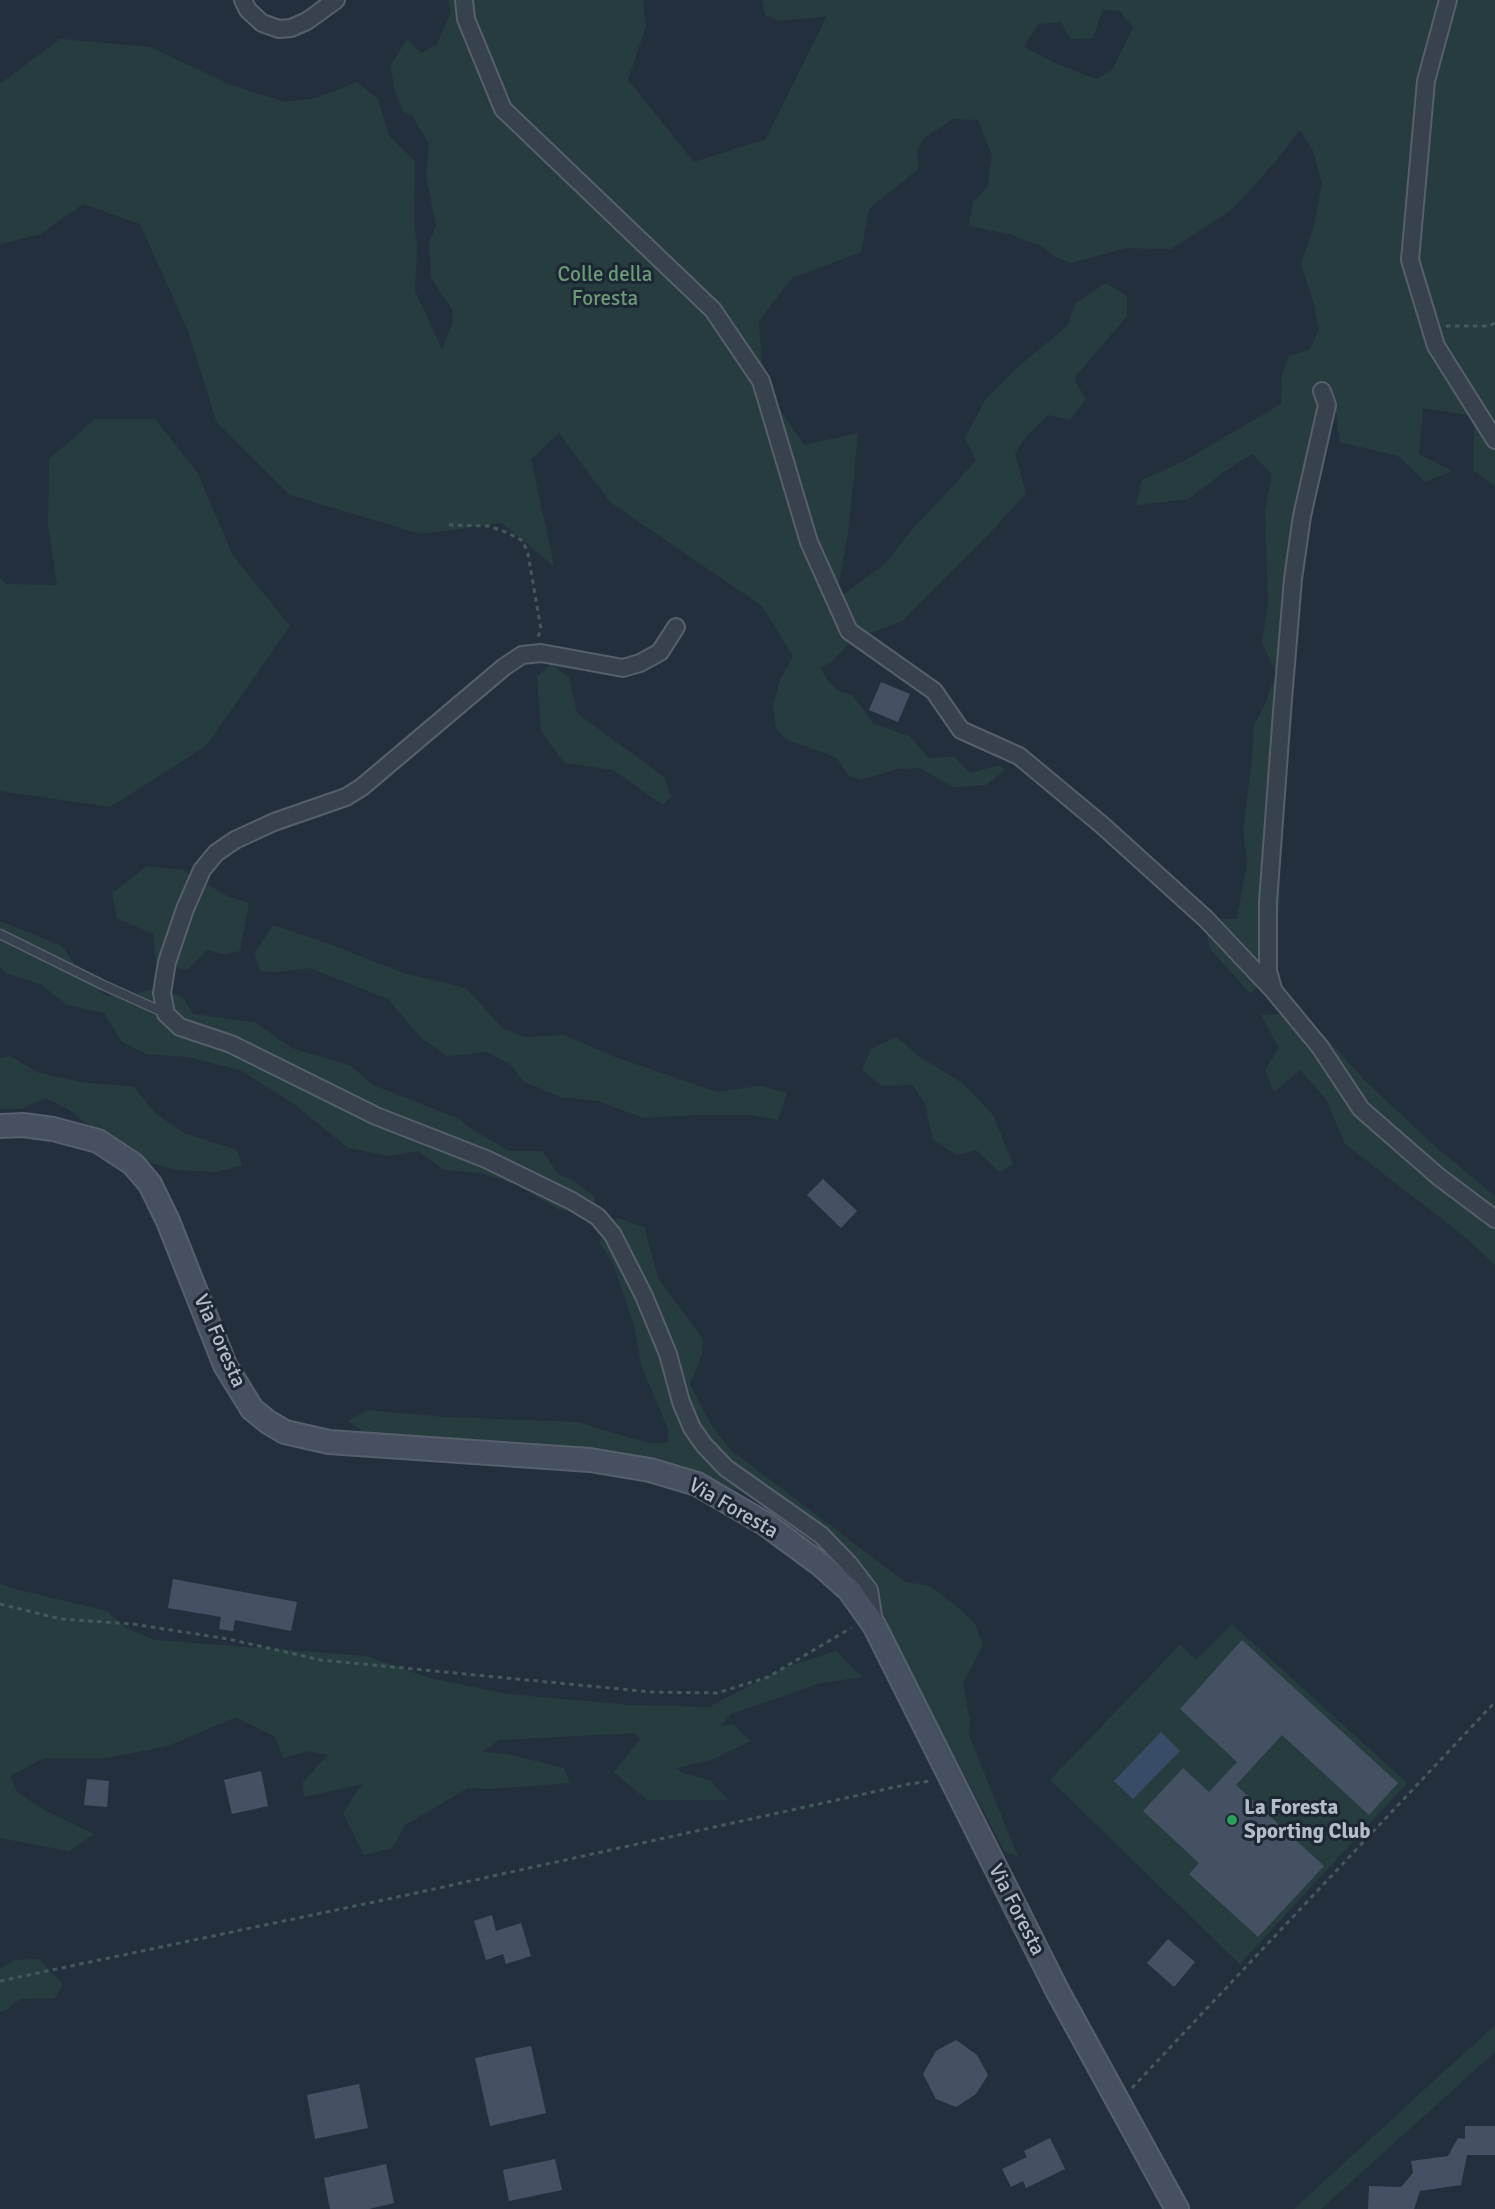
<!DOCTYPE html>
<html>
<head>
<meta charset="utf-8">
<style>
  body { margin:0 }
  canvas { display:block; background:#242f3e }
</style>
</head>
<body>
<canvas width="1495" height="2209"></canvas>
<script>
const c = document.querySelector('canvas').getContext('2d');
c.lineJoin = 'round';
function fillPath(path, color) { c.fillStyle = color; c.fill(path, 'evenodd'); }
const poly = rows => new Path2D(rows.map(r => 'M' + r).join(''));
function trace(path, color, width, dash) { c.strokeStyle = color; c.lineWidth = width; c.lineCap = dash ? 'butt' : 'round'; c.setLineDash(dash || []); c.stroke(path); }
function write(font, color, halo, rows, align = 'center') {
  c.font = font + ' Signika,sans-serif'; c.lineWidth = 6; c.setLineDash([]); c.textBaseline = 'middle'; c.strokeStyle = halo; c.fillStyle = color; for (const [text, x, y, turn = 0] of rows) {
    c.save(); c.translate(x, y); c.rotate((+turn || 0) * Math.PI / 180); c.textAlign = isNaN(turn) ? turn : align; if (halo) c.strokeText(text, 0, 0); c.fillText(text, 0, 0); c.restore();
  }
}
fillPath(poly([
  [449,0,643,0,646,26,628,80,694,162,766,139,827,16,779,21,765,15,762,0,1495,0,1495,486,1473,470,1475,416,1423,408,1419,454,1452,471,1425,482,1398,456,1340,442,1333,391,1320,386,1312,448,1287,554,1297,602,1285,704,1290,729,1278,764,1280,903,1271,977,1250,993,1210,949,1206,925,1223,919,1237,919,1247,861,1243,831,1251,767,1254,725,1265,704,1276,673,1262,643,1268,603,1265,511,1272,474,1252,454,1224,472,1188,499,1136,505,1142,480,1184,461,1281,404,1282,375,1289,356,1310,349,1319,330,1313,301,1301,264,1314,226,1322,183,1313,151,1300,130,1274,163,1233,209,1171,249,1126,248,1071,263,1055,257,1041,246,1009,234,969,226,973,201,987,188,992,156,978,120,953,119,923,139,917,151,919,168,869,209,861,252,792,278,759,321,763,385,804,445,858,433,849,527,837,593,844,594,886,563,910,532,976,461,965,438,985,400,1018,367,1067,326,1076,303,1106,283,1127,296,1127,316,1075,377,1076,383,1086,399,1070,420,1048,415,1027,435,1015,453,1026,494,982,541,902,621,871,633,858,634,832,661,821,668,825,677,838,691,852,695,874,724,909,736,929,758,954,757,970,773,1000,765,1005,770,986,785,953,787,920,768,897,769,861,780,848,775,836,757,787,740,776,729,773,707,780,680,793,656,762,606,610,502,559,433,531,459,554,566,502,523,421,534,290,495,217,423,188,331,140,224,83,204,41,234,0,244,0,84,60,39,150,47,231,85,285,102,317,98,357,82,378,99,389,136,415,161,414,220,417,248,415,291,442,349,452,325,453,311,431,278,429,244,436,225,426,176,429,144,413,117,403,111,394,89,391,65,407,39,421,53,437,44,450,14],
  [1103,9,1120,11,1133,28,1112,70,1096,79,1059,65,1024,47,1038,24,1061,22,1071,39,1093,38],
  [95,419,155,419,197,472,233,556,290,626,206,746,110,807,0,791,0,578,6,584,57,585,48,525,49,459],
  [551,664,569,678,577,713,664,777,671,797,663,805,613,770,564,763,541,731,537,676],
  [147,866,183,870,229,897,249,903,240,951,224,954,207,950,187,970,156,963,153,934,117,918,112,893],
  [0,921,62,946,79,971,106,996,131,995,160,987,183,998,193,1014,256,1023,292,1048,351,1066,373,1085,459,1119,470,1128,509,1151,542,1151,559,1175,571,1179,595,1197,595,1205,587,1215,558,1209,517,1185,482,1173,444,1170,418,1151,389,1156,348,1148,294,1104,240,1070,188,1057,147,1054,122,1042,104,1013,68,1005,40,984,6,973,0,967],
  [273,925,327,943,403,973,466,988,502,1028,524,1037,564,1035,615,1057,717,1092,760,1086,787,1093,778,1120,751,1115,698,1115,643,1118,598,1101,560,1097,523,1081,511,1065,487,1052,447,1056,421,1038,388,999,310,968,277,972,260,971,255,953],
  [1304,1013,1365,1081,1437,1148,1495,1196,1495,1265,1465,1237,1345,1144,1326,1099,1300,1070,1274,1092,1265,1070,1279,1048,1261,1015],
  [896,1037,920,1057,962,1083,993,1115,1013,1164,1000,1172,976,1150,957,1155,933,1140,925,1104,913,1085,882,1086,862,1070,871,1049],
  [10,1056,39,1073,81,1082,134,1087,156,1114,184,1133,237,1150,242,1165,217,1172,178,1170,139,1160,101,1135,68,1109,46,1098,21,1109,0,1109,0,1058],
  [617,1218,644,1227,659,1280,703,1339,702,1355,690,1384,713,1428,732,1451,905,1582,930,1586,955,1605,975,1624,983,1645,963,1683,970,1722,969,1735,1018,1857,1005,1852,920,1691,876,1599,809,1536,741,1491,589,1448,526,1442,403,1436,363,1432,348,1421,367,1410,444,1417,577,1422,648,1443,668,1443,668,1429,642,1368,634,1325,613,1263,599,1242],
  [0,1583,11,1588,107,1611,126,1628,155,1640,366,1656,430,1678,507,1694,630,1705,709,1707,786,1667,836,1651,863,1677,820,1683,731,1714,721,1726,733,1724,751,1741,711,1760,676,1768,683,1773,711,1781,729,1800,647,1800,614,1772,640,1739,635,1733,499,1740,482,1752,507,1754,564,1768,570,1783,488,1789,468,1788,405,1825,392,1848,364,1855,343,1813,362,1784,304,1797,303,1782,328,1755,307,1751,283,1758,275,1737,236,1717,168,1746,106,1758,44,1758,10,1776,17,1792,44,1810,94,1834,69,1851,0,1838],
  [1232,1624,1407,1783,1240,1964,1050,1780,1180,1645,1196,1660],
  [39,1959,63,1985,54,1998,20,1999,6,2010,0,2012,0,1969,14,1960],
  [1495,2025,1495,2052,1321,2209,1294,2209]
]), '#263c3f');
fillPath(poly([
  [1161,1732,1180,1751,1133,1799,1114,1781]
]), '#394c67');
fillPath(poly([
  [881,682,910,694,898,722,869,710],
  [823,1179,857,1211,841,1228,807,1195],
  [173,1579,297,1602,291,1631,235,1620,233,1631,219,1629,221,1617,168,1608],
  [1242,1640,1398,1783,1369,1815,1282,1735,1236,1785,1324,1866,1258,1937,1189,1874,1199,1863,1143,1811,1183,1768,1209,1792,1237,1762,1180,1709],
  [261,1771,268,1806,232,1814,224,1780],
  [87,1779,109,1781,107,1807,84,1805],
  [492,1915,496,1931,521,1923,531,1956,506,1964,503,1954,486,1960,474,1921],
  [1168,1939,1195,1962,1174,1987,1147,1963],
  [956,2040,977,2055,988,2075,976,2094,956,2107,936,2099,923,2074,936,2051],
  [531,2046,546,2113,490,2126,475,2058],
  [359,2084,368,2128,315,2139,307,2095],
  [1465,2126,1495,2126,1495,2155,1467,2155,1461,2185,1420,2191,1414,2209,1368,2209,1369,2186,1401,2187,1413,2173,1411,2161,1448,2156,1458,2138,1465,2139],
  [1050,2138,1065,2169,1026,2188,1023,2181,1011,2187,1002,2169,1027,2157,1024,2151],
  [555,2159,562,2190,509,2201,503,2170],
  [386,2164,394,2203,369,2209,330,2209,324,2178]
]), '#455162');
const service = poly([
  [0,934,103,985,165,1013]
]);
const minor = poly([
  [243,0,248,10,262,23,279,29,291,28,307,21,336,0],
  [464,0,466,19,503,109,713,310,761,381,809,542,849,631,934,691,961,730,1019,756,1102,825,1206,919,1273,990,1320,1047,1361,1109,1439,1177,1495,1219],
  [1448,0,1426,81,1410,260,1436,346,1495,440],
  [676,627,660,652,640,663,623,668,541,653,522,655,504,667,362,787,346,797,274,822,235,840,216,853,202,870,185,909,167,962,162,993,166,1014,180,1027,231,1044,376,1116,486,1159,572,1201,598,1217,613,1235,644,1296,668,1354,681,1402,692,1428,704,1445,726,1468,821,1535,849,1564,869,1590,874,1622],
  [1273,989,1268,971,1268,902,1282,712,1293,579,1302,516,1327,405,1322,391]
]);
const secondary = poly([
  [0,1126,23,1125,53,1129,98,1141,133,1164,150,1184,168,1221,225,1365,252,1409,268,1422,285,1432,329,1442,590,1460,650,1470,697,1484,764,1523,821,1565,849,1590,874,1625,1058,1992,1177,2209]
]);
trace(service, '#565f6c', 11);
trace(minor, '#565f6c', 20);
trace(secondary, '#565f6c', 26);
trace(poly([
  [1446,326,1490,326,1495,322],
  [449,525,489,526,508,533,523,541,528,554,541,629,538,637],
  [0,1604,61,1619,133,1624,228,1639,321,1660,651,1692,717,1693,768,1677,851,1628],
  [0,1981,407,1895,909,1784,930,1781],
  [1132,2088,1495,1702]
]), '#44595c', 3, [4.5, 4.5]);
trace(service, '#38414e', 8);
trace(minor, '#38414e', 16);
trace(secondary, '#465061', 22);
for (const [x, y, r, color] of [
  [1232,1820,6,"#2e9e5b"]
]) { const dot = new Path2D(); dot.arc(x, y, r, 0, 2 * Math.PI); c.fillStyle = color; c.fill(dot); trace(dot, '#1d2633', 2); }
write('21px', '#6b9a76', '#1d2633', [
  ["Colle della",605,275],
  ["Foresta",605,299]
]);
write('21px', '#b4bcc9', '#1d2633', [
  ["Via Foresta",219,1341,66],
  ["Via Foresta",733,1509,30],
  ["Via Foresta",1016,1910,63]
]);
write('bold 21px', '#b4bcc9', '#1d2633', [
  ["La Foresta",1244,1808],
  ["Sporting Club",1244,1832]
], 'left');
</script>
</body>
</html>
